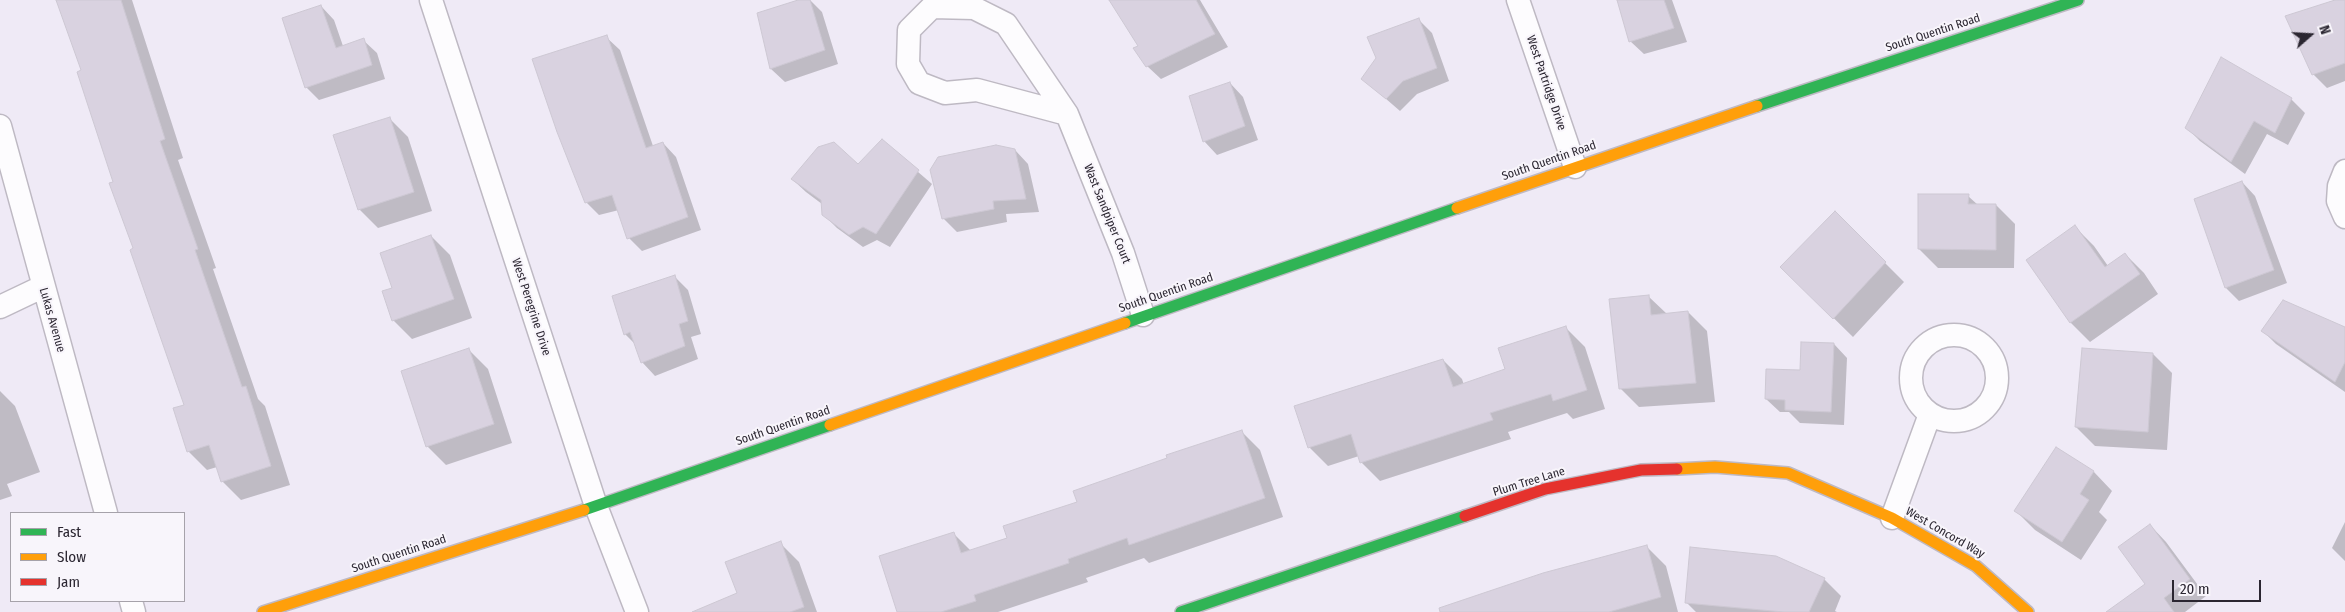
<!DOCTYPE html>
<html>
<head>
<meta charset="utf-8">
<style>
  body { margin:0 }
  #map { position:relative; width:2345px; height:612px; overflow:hidden; background:#efeaf6; font-family:"Fira Sans Condensed",sans-serif }
  canvas { display:block }
  .legend { position:absolute; left:10px; top:512px; width:175px; height:90px; box-sizing:border-box; background:#f8f5fb; border:1px solid #a6a2aa; margin:0; padding:6px 9px; list-style:none; font-size:15px; color:#2b2631 }
  .legend li { display:flex; align-items:center; gap:10px; height:25px }
  .legend b { width:25px; border:1px solid #a6a2aa }
  .north { position:absolute; left:2285px; top:10px; width:50px; height:50px; -webkit-text-stroke:4px #f8f5fb; paint-order:stroke; rotate:71deg; font-size:14px; font-weight:700; line-height:20px; text-align:center; color:#2b2631 }
  .north::after { content:''; display:block; margin:auto; width:18px; height:22px; background:#2b2631; clip-path:polygon(50% 0,100% 100%,50% 72%,0 100%) }
  .scale { position:absolute; left:2172px; top:580px; width:89px; height:22px; box-sizing:border-box; border:2px solid #2b2631; border-top:0; padding-left:6px; font-size:15px; line-height:18px; white-space:nowrap; color:#2b2631; -webkit-text-stroke:4px #f8f5fb; paint-order:stroke }
</style>
</head>
<body>
<div id="map">
<canvas width="2345" height="612"></canvas>
<ul class="legend">
<li><b style="height:6px;background:#30b455"></b>Fast</li>
<li><b style="height:6px;background:#ff9f0a"></b>Slow</li>
<li><b style="height:6px;background:#e5322d"></b>Jam</li>
</ul>
<div class="north">N</div>
<div class="scale">20 m</div>
</div>
<script>
const c = document.querySelector('canvas').getContext('2d');
c.lineJoin = 'round';
function fillPath(path, color) { c.fillStyle = color; c.fill(path, 'evenodd'); }
const poly = rows => new Path2D(rows.map(r => 'M' + r).join(''));
function trace(path, color, width, dash) { c.strokeStyle = color; c.lineWidth = width; c.lineCap = dash ? 'butt' : 'round'; c.setLineDash(dash || []); c.stroke(path); }
function write(font, color, halo, rows, align = 'center') {
  c.font = font + ' "Fira Sans Condensed",sans-serif'; c.lineWidth = 4; c.setLineDash([]); c.textBaseline = 'middle'; c.strokeStyle = halo; c.fillStyle = color; for (const [text, x, y, turn = 0] of rows) {
    c.save(); c.translate(x, y); c.rotate((+turn || 0) * Math.PI / 180); c.textAlign = isNaN(turn) ? turn : align; if (halo) c.strokeText(text, 0, 0); c.fillText(text, 0, 0); c.restore();
  }
}
fillPath(poly([
  [57,0,132,0,183,158,178,160,216,268,213,269,258,399,265,406,290,485,241,500,222,481,217,467,207,470,188,451,185,406,134,249,83,71],
  [802,0,810,0,822,12,838,64,785,82,771,69,758,14],
  [1126,0,1200,0,1228,47,1161,79,1147,66,1139,47],
  [1618,0,1672,0,1687,42,1644,54,1630,41],
  [2339,0,2345,0,2345,81,2327,88,2313,74],
  [321,6,334,20,343,46,363,40,377,53,385,79,319,100,306,87],
  [1418,19,1432,33,1449,81,1417,94,1400,111,1363,79],
  [606,37,620,50,653,146,663,143,676,157,701,230,642,251,629,238,619,210,599,215,586,202],
  [1230,83,1243,97,1258,140,1217,155,1204,141],
  [2291,99,2305,113,2288,145,2267,134,2245,174,2200,141,2187,128],
  [389,118,408,137,432,211,378,228,359,209],
  [882,141,932,184,890,247,877,240,863,247,837,228,823,214,822,204,806,192,792,179,858,166],
  [1015,150,1028,164,1039,212,1006,214,1007,222,957,232,943,218],
  [2242,182,2255,196,2287,283,2239,301,2226,288,2196,200],
  [1968,196,1978,205,1996,205,2015,224,2014,268,1938,268,1919,249],
  [1835,213,1904,282,1853,337,1801,286],
  [2075,227,2094,246,2108,266,2125,254,2144,273,2158,294,2090,342,2071,323,2028,260],
  [431,236,450,255,472,318,412,339,393,320],
  [675,277,688,290,701,334,691,337,698,359,655,376,642,362,636,345,625,334],
  [1648,296,1667,314,1688,312,1707,331,1715,402,1639,407,1620,388],
  [1566,328,1585,347,1605,409,1573,419,1567,413,1508,432,1511,439,1380,481,1361,462,1359,456,1328,466,1309,447,1443,360,1462,379,1464,385,1507,370],
  [2345,328,2345,392,2276,344,2263,331],
  [1834,344,1847,358,1844,425,1800,423,1789,412,1780,412,1766,399],
  [469,350,488,369,512,443,446,465,427,446],
  [2153,354,2172,373,2167,450,2095,446,2076,427,2078,393],
  [0,391,15,406,40,472,7,484,12,496,0,500],
  [1241,431,1260,450,1283,517,1149,563,1144,558,1086,578,1088,582,998,612,898,612,954,534,971,551,1008,538],
  [2057,448,2094,472,2112,491,2099,512,2107,520,2081,560,2035,530,2016,511],
  [2345,522,2345,561,2332,548],
  [2150,525,2166,542,2206,596,2185,612,2133,612,2147,585],
  [780,543,799,562,817,612,736,612,738,594],
  [1647,547,1666,566,1678,612,1443,612],
  [1824,579,1841,596,1835,611,1837,612,1696,612,1686,602]
]), '#0003');
const building = poly([
  [56,0,121,0,165,139,160,141,198,249,195,250,242,387,246,386,271,466,221,482,209,445,187,452,173,408,184,405,130,250,133,248,109,183,113,182,77,72,81,70,56,0],
  [798,0,810,0,825,50,770,69,757,13,798,0],
  [1109,0,1196,0,1215,34,1146,67,1133,48,1138,46,1109,0],
  [1617,0,1664,0,1674,28,1629,42,1617,0],
  [2335,0,2345,0,2345,63,2312,75,2285,16,2335,0],
  [321,5,336,48,364,38,372,65,305,88,282,18,321,5],
  [1419,18,1437,68,1403,81,1386,99,1361,79,1376,58,1367,37,1419,18],
  [607,35,646,148,663,142,688,217,627,239,612,195,585,203,557,132,532,59,607,35],
  [2221,57,2292,98,2275,133,2254,121,2231,162,2185,128,2221,57],
  [1230,82,1245,126,1203,142,1189,96,1230,82],
  [390,117,414,192,358,210,333,135,390,117],
  [882,139,919,170,876,234,863,227,849,235,822,215,821,200,791,179,818,147,834,142,858,164,882,139],
  [996,145,1015,149,1026,199,993,201,994,209,942,219,930,170,938,157,996,145],
  [2242,181,2274,270,2225,288,2194,199,2242,181],
  [1918,194,1969,194,1968,204,1996,204,1996,250,1918,249,1918,194],
  [1835,211,1886,262,1833,319,1780,267,1835,211],
  [2075,225,2105,267,2125,253,2140,274,2070,323,2026,260,2075,225],
  [431,235,454,299,392,321,382,291,392,288,380,253,431,235],
  [675,275,688,321,679,324,685,346,641,363,630,332,624,335,612,296,675,275],
  [1649,295,1651,315,1688,311,1696,383,1619,389,1609,299,1649,295],
  [2283,300,2345,327,2345,362,2335,382,2261,331,2283,300],
  [1566,326,1587,390,1553,401,1551,394,1490,413,1493,420,1360,463,1351,434,1308,448,1294,406,1443,359,1453,387,1505,369,1498,348,1566,326],
  [1801,342,1834,343,1831,412,1785,410,1785,400,1765,399,1766,369,1800,370,1801,342],
  [469,348,494,424,426,447,401,371,469,348],
  [2082,348,2153,353,2148,432,2075,427,2082,348],
  [1242,430,1265,498,1129,545,1127,538,1068,559,1069,563,974,595,976,601,941,612,897,612,879,556,954,532,961,553,1007,538,1003,526,1077,502,1073,491,1167,458,1166,455,1242,430],
  [2056,447,2094,471,2080,494,2089,500,2062,542,2014,511,2056,447],
  [2150,524,2190,579,2164,598,2174,612,2106,612,2145,584,2118,547,2150,524],
  [781,541,804,607,790,612,692,612,737,593,725,562,781,541],
  [1647,545,1661,597,1609,612,1440,612,1439,608,1543,573,1647,545],
  [1690,547,1776,556,1825,578,1809,612,1784,612,1685,603,1690,547]
]);
fillPath(building, '#d9d2e0');
trace(building, '#cdc8d3', 1);
const street = poly([
  [431,0,596,506,637,612],
  [1518,0,1575,167],
  [1067,114,977,90,945,93,919,83,908,64,909,30,932,7,974,8,1006,24,1067,114,1123,253,1143,315],
  [0,126,106,513],
  [2345,171,2339,186,2338,201,2345,217],
  [0,307,42,287],
  '1911 378a43 43 0 1 1 86 0a43 43 0 1 1-86 0Z',
  [1892,518,1930,414],
  [131,601,134,612]
]);
const fast = poly([
  [1757,106,2078,0],
  [1125,323,1457,208],
  [584,510,830,425],
  [1181,612,1465,516]
]);
const slow = poly([
  [1457,208,1757,106],
  [830,425,1125,323],
  [1677,469,1715,467,1788,473,1892,518,1976,566,2028,612],
  [263,612,584,510]
]);
const jam = poly([
  [1465,516,1545,489,1641,470,1677,469]
]);
trace(street, '#beb9c3', 25);
trace(fast, '#beb9c3', 14);
trace(slow, '#beb9c3', 14);
trace(jam, '#beb9c3', 14);
trace(street, '#fdfcfe', 22);
trace(fast, '#30b455', 11);
trace(slow, '#ff9f0a', 11);
trace(jam, '#e5322d', 11);
write('12px', '#2b2631', '#f8f5fb', [
  ["South Quentin Road",1933,33,-18],
  ["West Partridge Drive",1546,83,71],
  ["South Quentin Road",1549,161,-19],
  ["Wast Sandpiper Court",1107,214,68],
  ["South Quentin Road",1166,293,-19],
  ["West Peregrine Drive",531,307,72],
  ["Lukas Avenue",52,320,74],
  ["South Quentin Road",783,426,-19],
  ["Plum Tree Lane",1529,482,-17],
  ["West Concord Way",1945,533,30],
  ["South Quentin Road",399,554,-18]
]);
</script>
</body>
</html>
